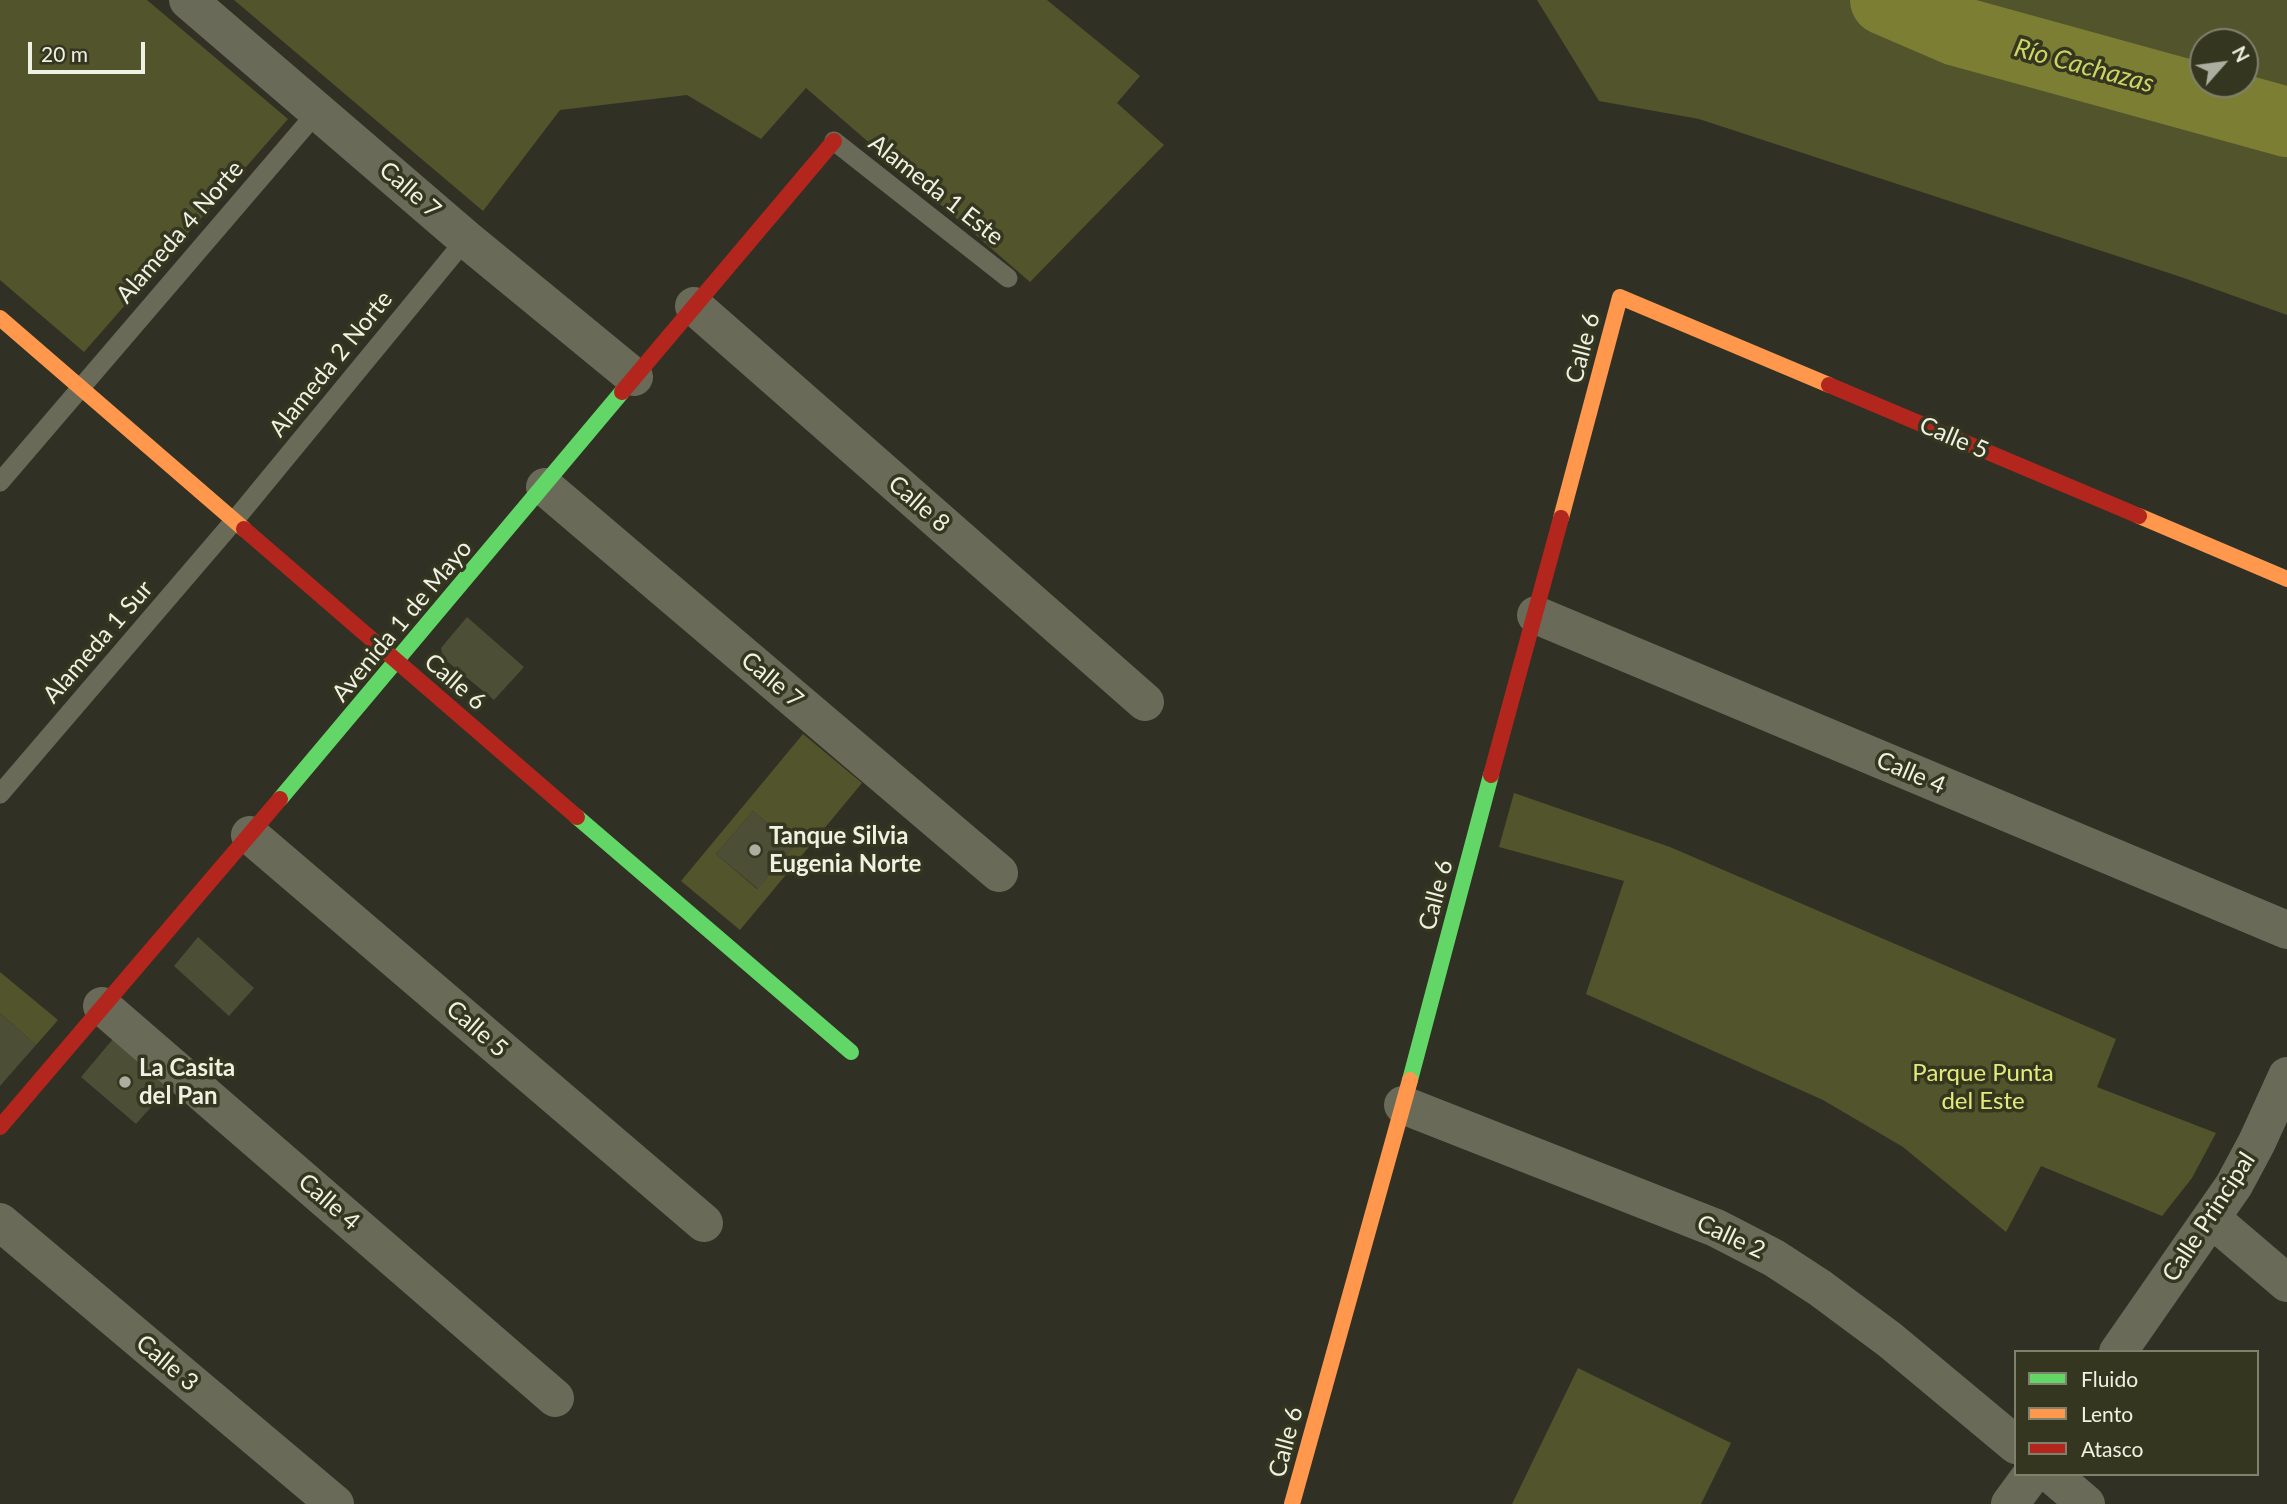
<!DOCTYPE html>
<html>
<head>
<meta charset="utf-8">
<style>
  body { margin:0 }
  #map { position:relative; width:2287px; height:1504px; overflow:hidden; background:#303124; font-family:Lato,sans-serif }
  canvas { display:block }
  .legend { position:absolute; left:2014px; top:1350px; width:245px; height:126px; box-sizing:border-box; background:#34361f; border:2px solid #7f816d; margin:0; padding:9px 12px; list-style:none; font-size:21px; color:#eff1e3 }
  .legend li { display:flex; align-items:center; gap:14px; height:35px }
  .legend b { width:35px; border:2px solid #7f816d }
  .north { position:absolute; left:2189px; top:28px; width:70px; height:70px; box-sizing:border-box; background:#34361f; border:2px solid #7f816d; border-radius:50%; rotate:62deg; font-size:19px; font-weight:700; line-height:28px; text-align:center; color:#eff1e3 }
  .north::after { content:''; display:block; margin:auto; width:24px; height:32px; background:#acaea0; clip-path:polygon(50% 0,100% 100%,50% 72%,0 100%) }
  .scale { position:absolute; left:28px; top:42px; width:117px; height:32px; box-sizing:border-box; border:4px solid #eff1e3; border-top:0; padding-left:9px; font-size:21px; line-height:24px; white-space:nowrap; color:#eff1e3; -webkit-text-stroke:5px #34361f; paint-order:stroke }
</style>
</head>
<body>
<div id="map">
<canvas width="2287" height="1504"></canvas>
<ul class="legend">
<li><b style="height:9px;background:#63d668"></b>Fluido</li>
<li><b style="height:9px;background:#ff974d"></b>Lento</li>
<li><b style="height:9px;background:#b3261e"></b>Atasco</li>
</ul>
<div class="north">N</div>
<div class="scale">20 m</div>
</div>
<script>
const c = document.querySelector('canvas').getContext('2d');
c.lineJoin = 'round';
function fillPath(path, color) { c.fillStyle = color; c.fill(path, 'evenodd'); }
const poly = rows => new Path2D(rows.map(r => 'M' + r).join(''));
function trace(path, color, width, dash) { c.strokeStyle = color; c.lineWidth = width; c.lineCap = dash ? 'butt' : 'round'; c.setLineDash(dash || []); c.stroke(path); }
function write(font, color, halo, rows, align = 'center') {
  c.font = font + ' Lato,sans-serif'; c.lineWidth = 7; c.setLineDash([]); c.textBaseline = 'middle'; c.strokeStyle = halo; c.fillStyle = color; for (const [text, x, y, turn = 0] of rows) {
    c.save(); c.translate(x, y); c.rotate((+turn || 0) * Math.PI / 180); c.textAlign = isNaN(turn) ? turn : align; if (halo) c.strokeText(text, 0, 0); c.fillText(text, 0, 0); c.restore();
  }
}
fillPath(poly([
  [0,0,147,0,288,119,84,352,0,280],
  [234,0,1047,0,1140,76,1117,103,1164,145,1030,282,806,88,761,139,687,95,560,110,483,211],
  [1537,0,2287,0,2287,315,2181,277,1699,119,1599,101],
  [2203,42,2245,42,2245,84,2203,84],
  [803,734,862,783,740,930,681,881],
  [753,811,794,846,757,889,716,854],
  [1514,793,1670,847,2116,1039,2097,1087,2216,1133,2192,1178,2162,1216,2041,1166,2006,1232,1903,1147,1823,1100,1586,994,1624,881,1499,847],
  [0,972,58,1020,36,1045,0,1013],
  [1578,1368,1731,1443,1701,1504,1512,1504]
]), '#52542b');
trace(poly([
  [1885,0,1957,31,2287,122]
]), '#7c7f33', 70);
fillPath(poly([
  [467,617,524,667,494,700,443,658,441,648],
  [753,811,794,846,758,889,716,854],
  [198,937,254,988,229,1016,174,966],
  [0,1013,36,1045,0,1086],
  [113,1039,169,1087,136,1124,81,1077]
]), '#4d4e36');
trace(poly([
  [834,141,1008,278],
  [0,482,318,111],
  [0,794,234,521,466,239]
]), '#696a58', 19);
trace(poly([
  [188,0,466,239,634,377],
  [694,306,1145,702],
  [545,487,999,873],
  [1536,615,2287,930],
  [250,835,704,1223],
  [102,1006,555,1398],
  [1403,1105,1716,1228,1774,1258,1820,1288,1890,1340,2016,1445],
  [2212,1219,2287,1283],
  [0,1222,335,1504],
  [2118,1352,2234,1185,2257,1142,2287,1076],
  [2051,1474,2086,1504],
  [2010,1504,2032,1474]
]), '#696a58', 38);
trace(poly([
  [280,799,622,392],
  [577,817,851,1052],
  [1410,1080,1491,775]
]), '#63d668', 16);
trace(poly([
  [0,318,244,529],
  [2139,516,2287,579],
  [1561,518,1620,297,1829,385],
  [1292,1504,1410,1080]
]), '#ff974d', 16);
trace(poly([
  [1829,385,2139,516],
  [622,392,834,141],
  [244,529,577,817],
  [1491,775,1561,518],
  [0,1127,280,799]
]), '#b3261e', 16);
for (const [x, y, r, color] of [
  [755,850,7,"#acaea0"],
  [125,1082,7,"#acaea0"]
]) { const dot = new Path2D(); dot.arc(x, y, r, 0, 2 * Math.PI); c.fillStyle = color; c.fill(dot); trace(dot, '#34361f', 2.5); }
write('24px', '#eff1e3', '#34361f', [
  ["Calle 7",410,190,41],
  ["Alameda 1 Este",936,190,38],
  ["Alameda 4 Norte",180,232,-49],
  ["Calle 6",1583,348,-75],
  ["Alameda 2 Norte",331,364,-51],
  ["Calle 5",1954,438,23],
  ["Calle 8",919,504,41],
  ["Avenida 1 de Mayo",402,621,-50],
  ["Alameda 1 Sur",98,642,-49],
  ["Calle 7",772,680,40],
  ["Calle 6",455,682,41],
  ["Calle 4",1911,773,23],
  ["Calle 6",1436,895,-75],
  ["Calle 5",477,1029,41],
  ["Calle 4",329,1202,41],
  ["Calle Principal",2209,1217,-57],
  ["Calle 2",1731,1237,25],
  ["Calle 3",167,1363,40],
  ["Calle 6",1286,1442,-75]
]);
write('bold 24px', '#eff1e3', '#34361f', [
  ["Tanque Silvia",769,836],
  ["Eugenia Norte",769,864],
  ["La Casita",139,1068],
  ["del Pan",139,1096]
], 'left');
write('24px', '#e4ea7a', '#34361f', [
  ["Parque Punta",1983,1073],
  ["del Este",1983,1101]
]);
write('italic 26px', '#ced464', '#34361f', [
  ["Río Cachazas",2084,66,15]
]);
</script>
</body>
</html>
